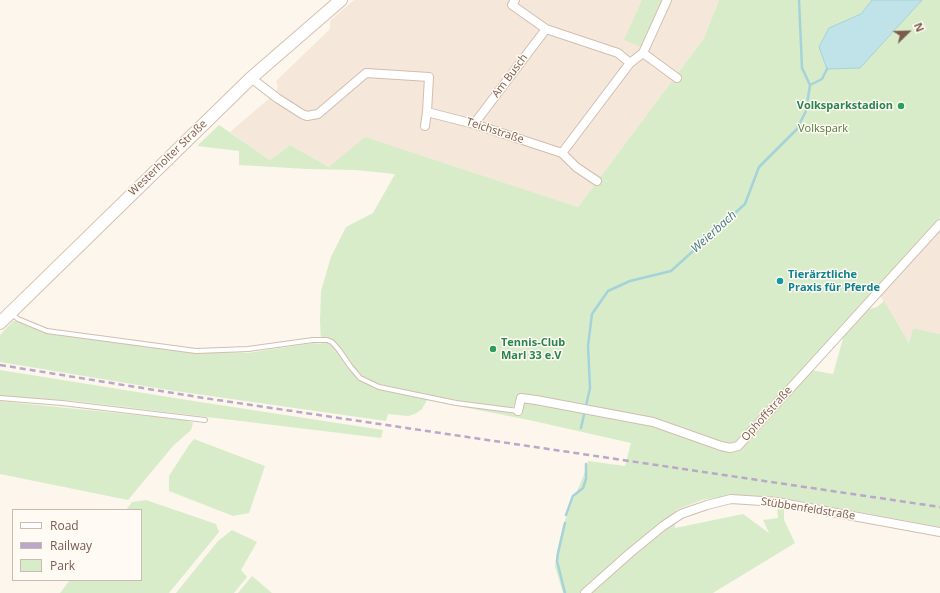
<!DOCTYPE html>
<html>
<head>
<meta charset="utf-8">
<style>
  body { margin:0 }
  #map { position:relative; width:940px; height:593px; overflow:hidden; background:#fdf6ec; font-family:"Open Sans",sans-serif }
  canvas { display:block }
  .legend { position:absolute; left:12px; top:509px; width:130px; height:72px; box-sizing:border-box; background:#fffaf3; border:1px solid #cabbb1; margin:0; padding:5px 7px; list-style:none; font-size:12px; color:#7a5c4d }
  .legend li { display:flex; align-items:center; gap:8px; height:20px }
  .legend b { width:20px; border:1px solid #cabbb1 }
  .north { position:absolute; left:888px; top:12px; width:40px; height:40px; -webkit-text-stroke:3px #fffaf3; paint-order:stroke; rotate:67deg; font-size:11px; font-weight:700; line-height:16px; text-align:center; color:#7a5c4d }
  .north::after { content:''; display:block; margin:auto; width:14px; height:18px; background:#7a5c4d; clip-path:polygon(50% 0,100% 100%,50% 72%,0 100%) }
</style>
</head>
<body>
<div id="map">
<canvas width="940" height="593"></canvas>
<ul class="legend">
<li><b style="height:5px;background:#fff"></b>Road</li>
<li><b style="height:5px;background:#b9a8c9"></b>Railway</li>
<li><b style="height:11px;background:#d8ecc9"></b>Park</li>
</ul>
<div class="north">N</div>
</div>
<script>
const c = document.querySelector('canvas').getContext('2d');
c.lineJoin = 'round';
function fillPath(path, color) { c.fillStyle = color; c.fill(path, 'evenodd'); }
const poly = rows => new Path2D(rows.map(r => 'M' + r).join(''));
function trace(path, color, width, dash) { c.strokeStyle = color; c.lineWidth = width; c.lineCap = dash ? 'butt' : 'round'; c.setLineDash(dash || []); c.stroke(path); }
function write(font, color, halo, rows, align = 'center') {
  c.font = font + ' "Open Sans",sans-serif'; c.lineWidth = 3; c.setLineDash([]); c.textBaseline = 'middle'; c.strokeStyle = halo; c.fillStyle = color; for (const [text, x, y, turn = 0] of rows) {
    c.save(); c.translate(x, y); c.rotate((+turn || 0) * Math.PI / 180); c.textAlign = isNaN(turn) ? turn : align; if (halo) c.strokeText(text, 0, 0); c.fillText(text, 0, 0); c.restore();
  }
}
fillPath(poly([
  [354,0,719,0,704,38,578,207,407,151,329,167,290,145,270,160,230,132,266,101,276,91,278,86,276,81,330,29,330,21],
  [940,217,940,334,913,328,909,343,876,289]
]), '#f5e8da');
fillPath(poly([
  [642,0,664,0,643,48,624,40],
  [719,0,940,0,940,217,876,289,734,445,811,370,833,374,844,335,869,309,877,307,884,301,909,343,913,328,940,334,940,527,783,498,760,496,728,496,702,500,676,510,675,528,743,514,769,533,763,520,778,518,777,506,784,507,784,520,795,543,713,593,563,593,555,566,557,552,563,525,585,472,588,461,625,466,631,443,529,420,427,400,422,409,415,414,408,416,388,414,386,421,168,390,0,362,0,335,13,321,31,321,52,330,194,349,247,353,313,343,321,344,320,320,321,291,331,257,346,227,373,213,395,174,355,170,307,169,239,165,239,151,197,146,219,125,270,160,290,145,329,167,365,137,578,207,704,38],
  [0,370,187,400,383,430,381,438,75,401,0,396],
  [0,401,184,420,193,423,191,430,173,446,128,500,0,474],
  [194,439,265,466,249,513,233,516,169,491,169,476,189,445],
  [146,500,216,524,219,532,169,593,60,593,70,580,141,580,141,510,126,510,132,502],
  [232,530,257,542,241,570,247,577,234,593,176,593,218,541],
  [252,576,272,593,238,593]
]), '#d8ecc9');
const water = poly([
  [872,0,922,0,860,68,827,69,819,47,829,28,861,14,872,0]
]);
fillPath(water, '#bfe3e8');
trace(water, '#a5d3da', 1);
trace(poly([
  [810,85,822,79,827,69],
  [581,428,590,388,588,346,592,314,608,291,630,281,671,271,745,204,759,167,797,129,806,111,810,85,802,68,799,0],
  [566,515,573,496,583,488,586,479,586,464],
  [565,593,557,561,558,553,565,523]
]), '#a5d3da', 2.5);
const lane = poly([
  [12,314,18,319,47,331,196,351,248,349,313,340,327,340,332,342,339,350,350,366,360,378,379,387,456,403,518,411],
  [0,398,62,403,205,420]
]);
const street = poly([
  [515,0,512,5,546,29],
  [643,53,677,78],
  [251,78,277,98,302,114,307,116,318,114,366,73,429,77,427,112,425,126],
  [427,112,474,124,562,153,630,63,643,53,667,0],
  [474,124,546,29,618,53,630,63],
  [562,153,576,167,597,181],
  [518,411,521,398,536,400,653,422,721,446,730,448,738,446,940,224],
  [585,593,630,553,663,526,681,514,707,505,731,499,777,502,940,532]
]);
const secondary = poly([
  [0,323,251,78,341,0]
]);
trace(lane, '#d1beb0', 6);
trace(street, '#d1beb0', 10);
trace(secondary, '#d6c0b0', 14);
trace(lane, '#fff', 4);
trace(street, '#fff', 8);
trace(secondary, '#fff', 12);
trace(poly([
  [0,365,204,398,940,507]
]), '#b9a8c9', 2.5, [6, 4]);
for (const [x, y, r, color] of [
  [901,106,4,"#2e9e5b"],
  [780,281,4,"#0f9aa8"],
  [493,349,4,"#2e9e5b"]
]) { const dot = new Path2D(); dot.arc(x, y, r, 0, 2 * Math.PI); c.fillStyle = color; c.fill(dot); trace(dot, '#fffaf3', 1.5); }
write('11px', '#7a5c4d', '#fffaf3', [
  ["Am Busch",510,76,-53],
  ["Teichstraße",495,131,18],
  ["Westerholter Straße",168,158,-44],
  ["Ophoffstraße",767,414,-48],
  ["Stübbenfeldstraße",808,509,9]
]);
write('bold 11px', '#27864d', '#fffaf3', [
  ["Volksparkstadion",893,106],
  ["Tennis-Club",501,343,"left"],
  ["Marl 33 e.V",501,356,"left"]
], 'right');
write('11px', '#537a41', '#fffaf3', [
  ["Volkspark",823,129]
]);
write('bold 11px', '#0d838f', '#fffaf3', [
  ["Tierärztliche",788,275],
  ["Praxis für Pferde",788,288]
], 'left');
write('italic 12px', '#437c86', '#fffaf3', [
  ["Weierbach",714,232,-42]
]);
</script>
</body>
</html>
